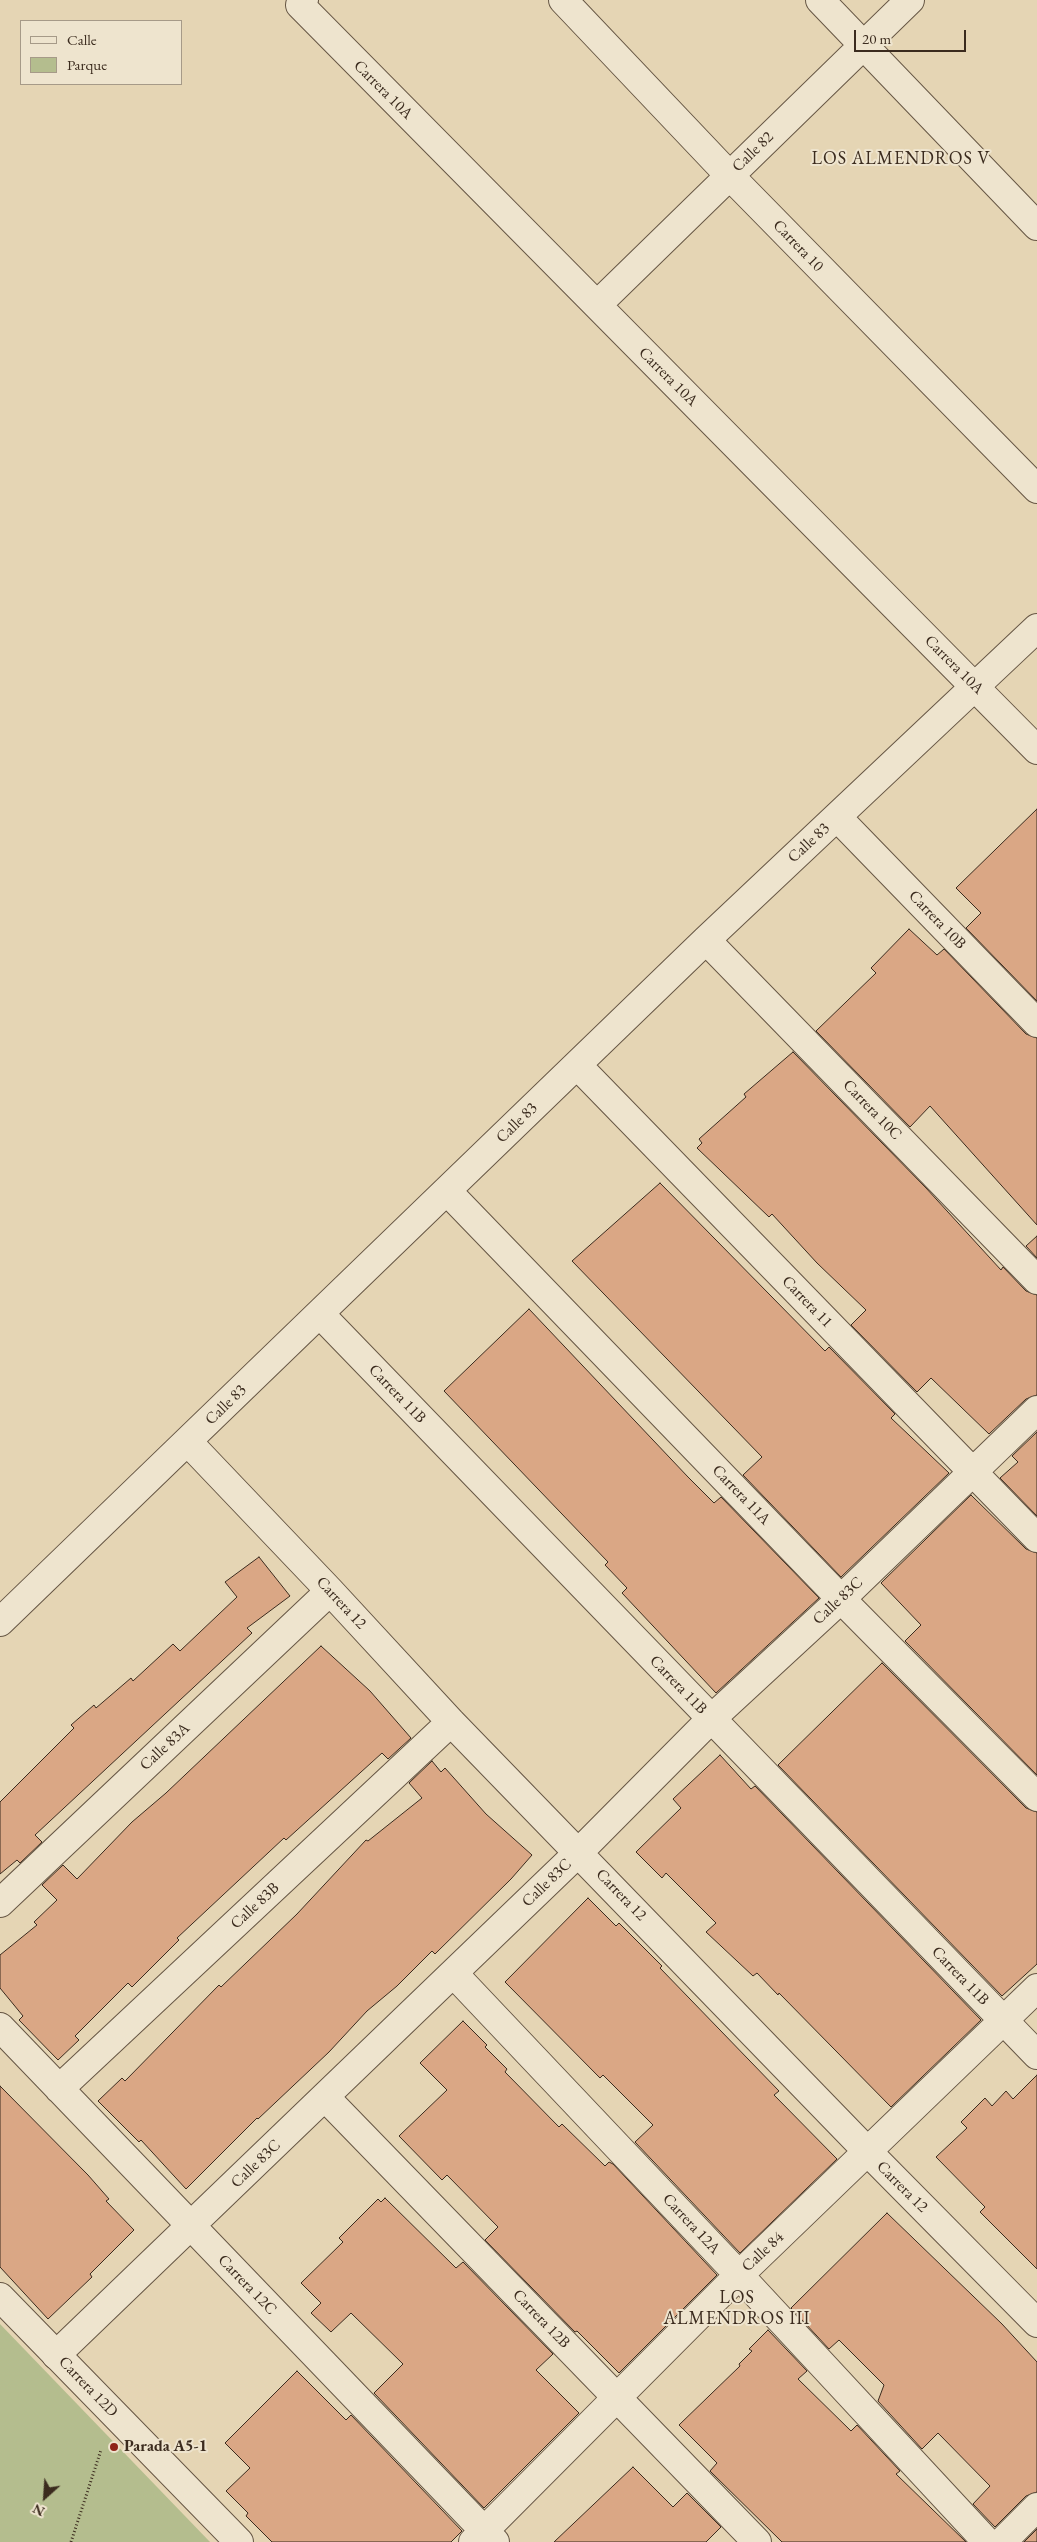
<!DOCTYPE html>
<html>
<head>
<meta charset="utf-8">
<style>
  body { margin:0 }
  #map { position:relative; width:1037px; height:2542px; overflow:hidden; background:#e5d5b4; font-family:"EB Garamond",serif }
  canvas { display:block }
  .legend { position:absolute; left:20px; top:20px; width:162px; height:65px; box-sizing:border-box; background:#eee4ce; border:1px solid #a69a88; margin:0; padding:6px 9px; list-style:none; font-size:15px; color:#3b2b1e }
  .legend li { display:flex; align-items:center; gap:10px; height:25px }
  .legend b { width:25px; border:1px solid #a69a88 }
  .north { position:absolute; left:20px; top:2472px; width:50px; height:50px; -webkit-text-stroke:4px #eee4ce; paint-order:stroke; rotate:206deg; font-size:14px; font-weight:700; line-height:20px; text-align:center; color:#3b2b1e }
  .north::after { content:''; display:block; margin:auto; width:18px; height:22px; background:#3b2b1e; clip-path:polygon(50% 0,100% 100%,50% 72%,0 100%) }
  .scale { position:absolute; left:854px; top:30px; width:112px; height:22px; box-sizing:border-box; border:2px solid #3b2b1e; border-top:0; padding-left:6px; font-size:15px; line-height:18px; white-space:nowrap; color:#3b2b1e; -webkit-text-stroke:4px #eee4ce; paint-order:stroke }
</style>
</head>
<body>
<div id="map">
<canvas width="1037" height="2542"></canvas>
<ul class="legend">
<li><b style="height:6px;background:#eee4ce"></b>Calle</li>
<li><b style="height:14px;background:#b4bd8e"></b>Parque</li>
</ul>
<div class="north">N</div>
<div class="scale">20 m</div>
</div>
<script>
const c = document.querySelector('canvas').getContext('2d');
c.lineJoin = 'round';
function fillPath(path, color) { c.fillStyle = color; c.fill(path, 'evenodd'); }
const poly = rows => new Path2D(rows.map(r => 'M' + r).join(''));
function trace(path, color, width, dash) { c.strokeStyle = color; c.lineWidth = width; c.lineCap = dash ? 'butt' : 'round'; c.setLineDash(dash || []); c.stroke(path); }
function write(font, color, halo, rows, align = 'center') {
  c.font = font + ' "EB Garamond",serif'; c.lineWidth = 4; c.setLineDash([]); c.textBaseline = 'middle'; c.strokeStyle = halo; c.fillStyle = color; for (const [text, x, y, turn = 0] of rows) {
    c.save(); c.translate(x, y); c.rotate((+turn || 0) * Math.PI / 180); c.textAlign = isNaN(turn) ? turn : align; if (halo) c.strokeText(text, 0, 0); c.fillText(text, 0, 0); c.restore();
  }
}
fillPath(poly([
  [0,2324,210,2542,0,2542]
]), '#b4bd8e');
const building = poly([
  [1037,809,1037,1001,966,928,981,913,956,888,1037,809],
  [909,929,937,955,944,949,1026,1034,1037,1038,1037,1225,930,1106,910,1127,816,1031,876,973,871,968,909,929],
  [793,1052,926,1188,1001,1270,1003,1267,1026,1291,1037,1295,1037,1395,1026,1399,989,1434,931,1378,917,1392,851,1325,866,1310,817,1263,772,1214,769,1217,697,1148,702,1143,699,1139,746,1097,744,1094,793,1052],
  [660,1183,825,1351,829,1347,895,1414,891,1418,949,1473,841,1577,743,1475,762,1457,572,1261,660,1183],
  [1037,1236,1037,1258,1026,1246,1037,1236],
  [529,1309,688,1477,714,1503,721,1497,819,1598,716,1693,622,1593,627,1588,605,1565,608,1562,444,1391,529,1309],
  [1037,1432,1037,1516,1000,1478,1018,1462,1012,1456,1037,1432],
  [971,1495,1026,1549,1037,1553,1037,1775,905,1641,921,1625,881,1583,971,1495],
  [259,1557,290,1596,247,1628,252,1633,35,1835,42,1842,20,1863,17,1860,0,1874,0,1802,74,1728,71,1725,94,1705,96,1708,131,1678,133,1681,173,1644,180,1651,237,1597,225,1582,259,1557],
  [321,1646,370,1691,411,1738,388,1759,382,1753,286,1840,284,1838,177,1938,179,1940,132,1987,128,1983,75,2036,79,2040,58,2060,19,2020,23,2016,0,1988,0,1955,37,1925,34,1922,57,1900,42,1885,63,1865,77,1879,132,1822,166,1793,321,1646],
  [882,1663,1026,1808,1037,1812,1037,1964,1002,1996,778,1765,882,1663],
  [720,1755,751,1789,755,1786,981,2020,891,2107,779,1993,778,1995,757,1973,753,1976,706,1932,716,1923,666,1873,662,1878,636,1852,681,1808,673,1799,720,1755],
  [432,1761,441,1772,445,1768,486,1814,532,1855,511,1879,435,1954,432,1951,397,1986,367,2011,329,2052,258,2119,257,2118,186,2189,141,2140,139,2142,98,2101,122,2078,125,2081,219,1985,221,1987,297,1914,366,1840,368,1841,422,1798,409,1783,432,1761],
  [588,1898,616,1926,619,1923,662,1966,660,1968,779,2091,774,2095,837,2159,740,2253,635,2142,653,2125,603,2075,600,2078,505,1982,588,1898],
  [463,2021,487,2045,485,2047,507,2069,505,2072,559,2127,562,2124,605,2166,609,2162,613,2164,717,2275,619,2373,577,2331,575,2332,485,2240,498,2227,447,2175,442,2180,399,2136,447,2090,420,2063,463,2021],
  [1037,2075,1037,2269,980,2212,985,2207,936,2157,967,2128,961,2122,985,2098,992,2106,1006,2091,1013,2099,1037,2075],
  [0,2086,88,2175,109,2199,106,2201,134,2230,90,2274,92,2277,48,2319,0,2267,0,2086],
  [385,2198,456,2268,463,2262,553,2354,536,2370,579,2413,484,2508,374,2393,403,2364,351,2313,331,2332,311,2313,321,2303,301,2283,343,2242,339,2238,378,2199,381,2202,385,2198],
  [887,2213,1002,2324,1037,2362,1037,2492,1026,2496,995,2527,973,2504,990,2486,938,2433,922,2449,878,2401,884,2385,839,2340,829,2349,791,2308,887,2213],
  [768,2330,807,2371,798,2379,851,2431,857,2425,900,2471,896,2474,966,2542,782,2542,710,2471,717,2463,679,2425,740,2366,739,2364,752,2351,749,2349,768,2330],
  [297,2371,346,2420,351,2415,462,2531,451,2542,272,2542,246,2516,248,2513,226,2491,250,2468,225,2443,297,2371],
  [633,2467,673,2507,687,2493,721,2527,706,2542,554,2542,633,2467],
  [1037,2529,1037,2542,1024,2542,1037,2529]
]);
fillPath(building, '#daa785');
trace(building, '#3b2b1e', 1);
const minor = poly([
  [304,0,300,5,1037,750],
  [563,0,729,175,1037,489],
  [820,0,1037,226],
  [597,305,910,0],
  [837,817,1037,1023],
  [706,940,1037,1280],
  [577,1065,1037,1538],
  [447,1191,841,1599,1037,1797],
  [320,1314,1037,2055],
  [188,1442,330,1591,451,1722,869,2153,1037,2323],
  [0,1622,706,940,1037,628],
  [0,1903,330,1591],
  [454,1974,739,2275,987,2542],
  [0,2027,495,2542],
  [59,2089,451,1722],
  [325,2097,757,2542],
  [56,2355,579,1852,711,1719,841,1599,1037,1410],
  [473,2542,739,2275,1037,1988],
  [1002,2542,1037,2507]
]);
const tertiary = poly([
  [0,2297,239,2542]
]);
trace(minor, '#665644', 30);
trace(tertiary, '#665644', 30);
trace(poly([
  [71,2542,101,2450]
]), '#3b2b1e', 3, [1, 2.5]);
trace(minor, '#eee4ce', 28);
trace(tertiary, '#eee4ce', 28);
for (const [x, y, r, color] of [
  [114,2447,5,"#8f2418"]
]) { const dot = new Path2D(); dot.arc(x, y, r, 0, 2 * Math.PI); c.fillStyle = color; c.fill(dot); trace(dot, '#eee4ce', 2); }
write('16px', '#3b2b1e', '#eee4ce', [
  ["Carrera 10A",383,90,45],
  ["Calle 82",753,152,-44],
  ["Carrera 10",798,246,46],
  ["Carrera 10A",668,377,45],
  ["Carrera 10A",954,665,45],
  ["Calle 83",809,843,-43],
  ["Carrera 10B",937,920,46],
  ["Carrera 10C",872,1110,46],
  ["Calle 83",517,1123,-44],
  ["Carrera 11",807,1302,46],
  ["Carrera 11B",397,1394,46],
  ["Calle 83",226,1405,-44],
  ["Carrera 11A",741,1495,46],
  ["Calle 83C",838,1601,-43],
  ["Carrera 12",341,1603,47],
  ["Carrera 11B",678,1685,46],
  ["Calle 83A",165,1747,-43],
  ["Calle 83C",547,1883,-44],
  ["Carrera 12",621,1895,46],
  ["Calle 83B",255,1906,-43],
  ["Carrera 11B",960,1976,46],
  ["Calle 83C",256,2164,-44],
  ["Carrera 12",902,2187,45],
  ["Carrera 12A",691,2224,47],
  ["Calle 84",763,2252,-43],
  ["Carrera 12C",247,2285,46],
  ["Carrera 12B",541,2319,46],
  ["Carrera 12D",88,2387,46]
]);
write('bold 16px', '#3b2b1e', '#eee4ce', [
  ["Parada A5-1",124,2447]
], 'left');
c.letterSpacing = '1px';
write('18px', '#3b2b1e', '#eee4ce', [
  ["LOS ALMENDROS V",901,159],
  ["LOS",737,2298],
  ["ALMENDROS III",737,2319]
]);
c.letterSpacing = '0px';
</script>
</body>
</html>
